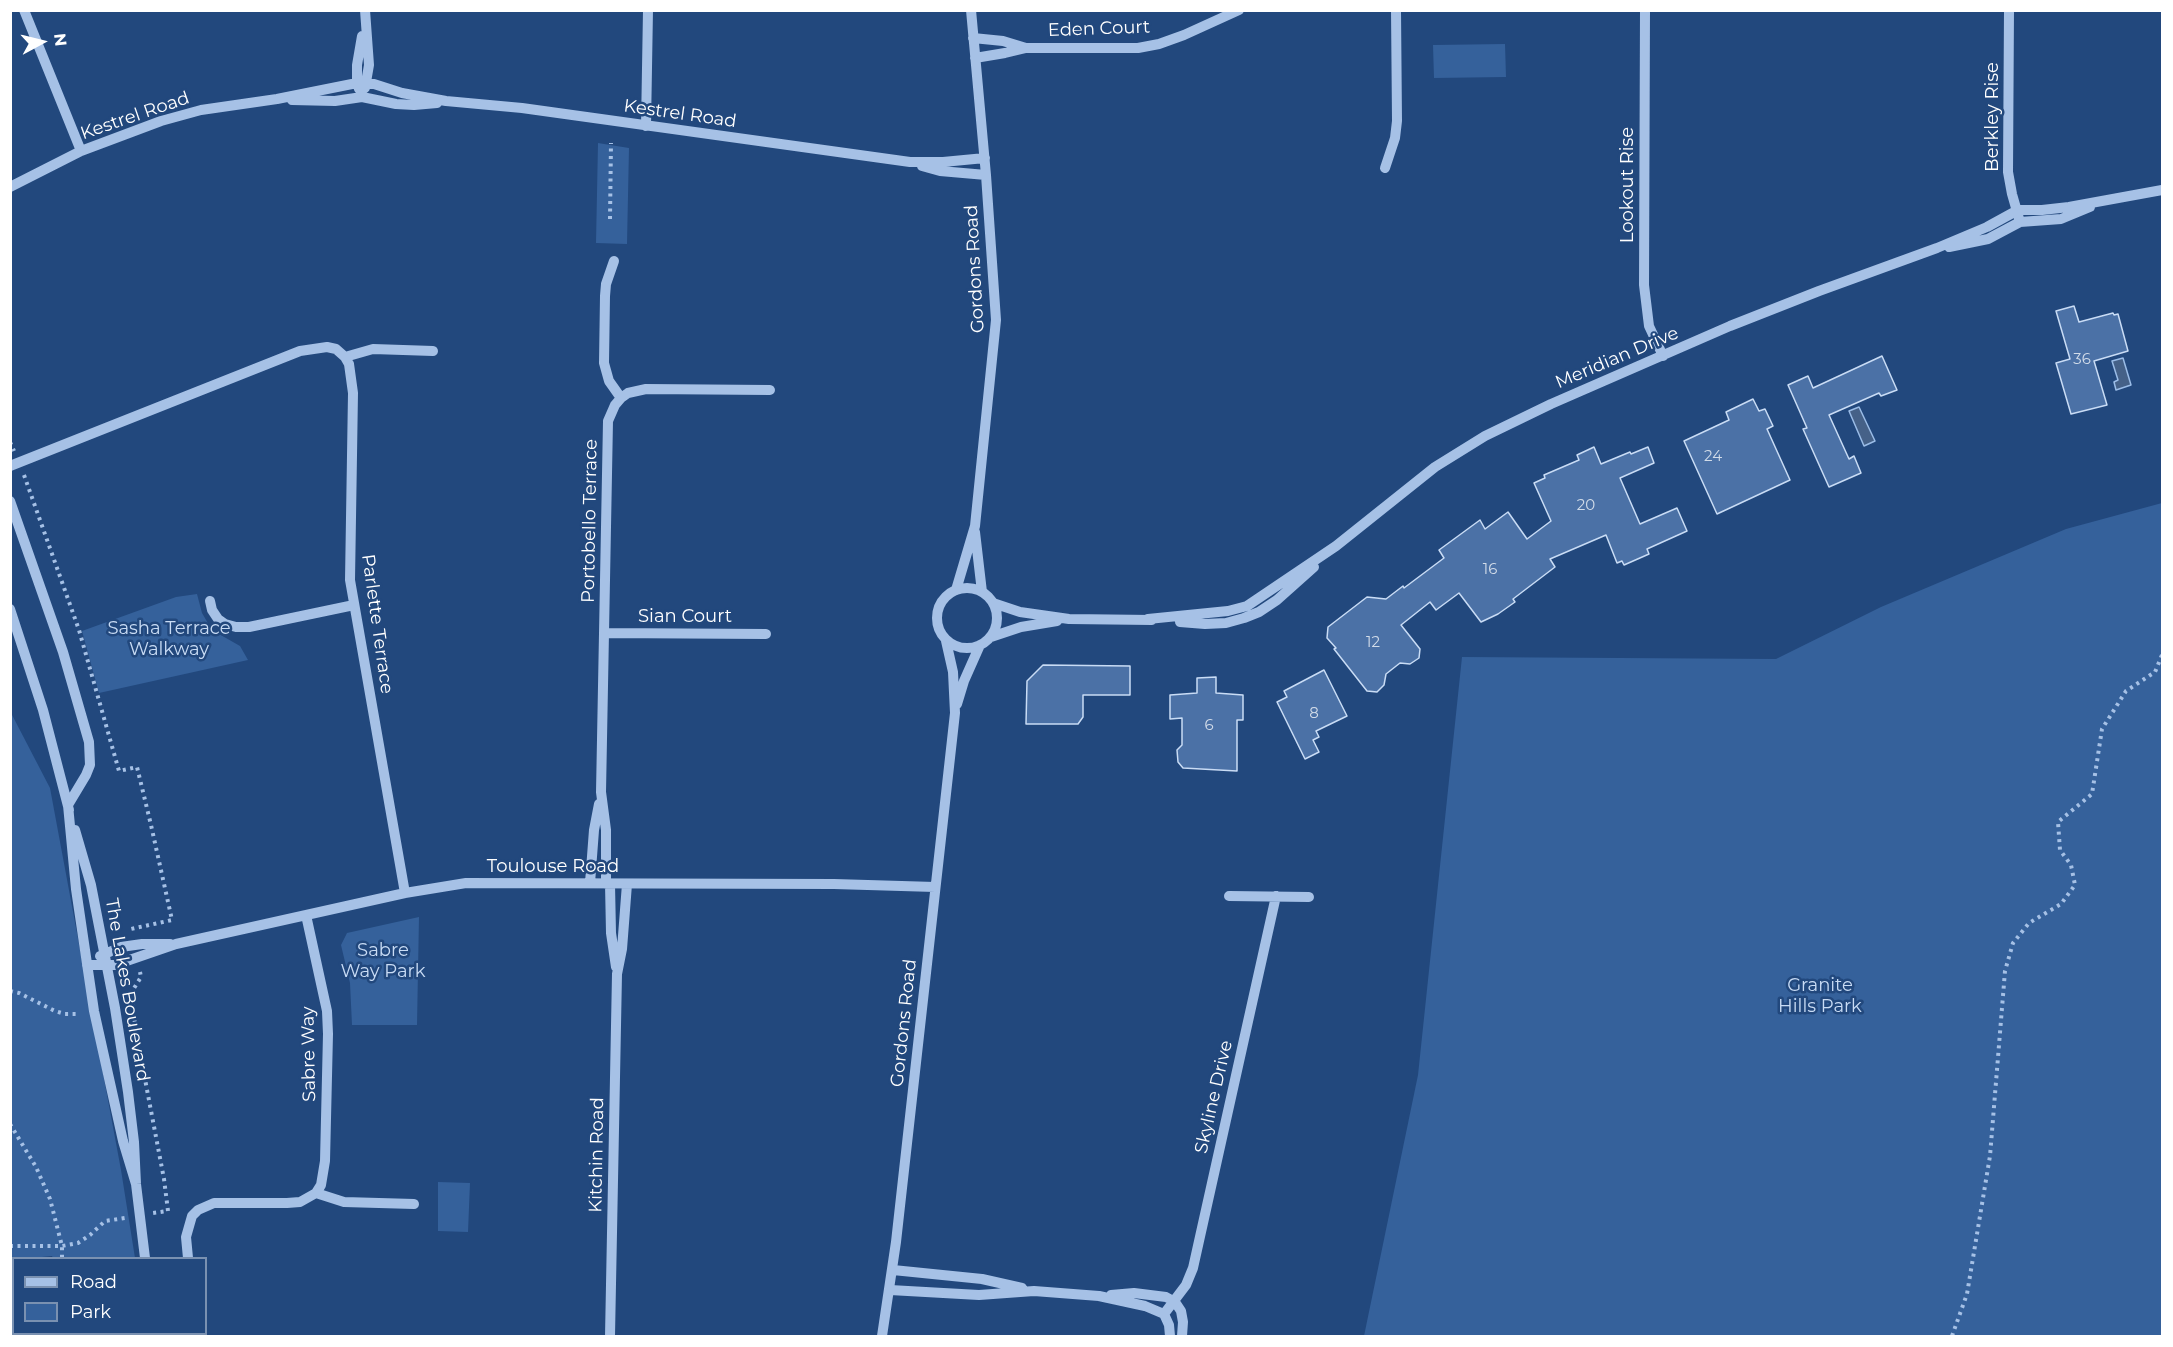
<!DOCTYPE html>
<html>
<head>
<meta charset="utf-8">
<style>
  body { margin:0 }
  #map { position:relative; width:2173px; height:1347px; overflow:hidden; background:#22487d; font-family:Montserrat,sans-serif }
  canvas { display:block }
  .frame { position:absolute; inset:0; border:12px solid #fff; pointer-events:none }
  .legend { position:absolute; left:12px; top:1257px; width:195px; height:78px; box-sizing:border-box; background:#22487d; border:2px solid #7a91b1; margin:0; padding:8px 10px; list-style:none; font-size:18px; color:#fff }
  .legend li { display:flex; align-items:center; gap:12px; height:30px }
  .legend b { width:30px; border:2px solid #7a91b1 }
  .north { position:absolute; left:12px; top:12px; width:60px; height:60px; -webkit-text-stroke:4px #22487d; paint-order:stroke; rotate:83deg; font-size:16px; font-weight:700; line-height:24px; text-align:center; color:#fff }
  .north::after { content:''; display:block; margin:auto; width:21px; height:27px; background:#fff; clip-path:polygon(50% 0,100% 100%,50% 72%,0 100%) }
</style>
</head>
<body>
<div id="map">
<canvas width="2173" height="1347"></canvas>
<div class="frame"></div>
<ul class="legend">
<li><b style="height:8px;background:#a6c1e6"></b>Road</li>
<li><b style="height:16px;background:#35619b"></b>Park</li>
</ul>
<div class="north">N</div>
</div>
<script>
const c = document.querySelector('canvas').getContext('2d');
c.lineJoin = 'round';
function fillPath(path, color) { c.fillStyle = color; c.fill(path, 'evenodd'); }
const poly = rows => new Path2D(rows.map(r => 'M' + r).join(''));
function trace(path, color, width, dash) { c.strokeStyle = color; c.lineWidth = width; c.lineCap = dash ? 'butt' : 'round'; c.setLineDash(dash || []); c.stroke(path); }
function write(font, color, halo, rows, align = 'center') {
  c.font = font + ' Montserrat,sans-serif'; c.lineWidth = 5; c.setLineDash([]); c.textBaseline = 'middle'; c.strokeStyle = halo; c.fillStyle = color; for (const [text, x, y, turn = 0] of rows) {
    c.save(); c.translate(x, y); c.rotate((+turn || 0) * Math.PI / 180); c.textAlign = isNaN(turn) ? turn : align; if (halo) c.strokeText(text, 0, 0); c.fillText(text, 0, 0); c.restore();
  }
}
fillPath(poly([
  [1505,44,1506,77,1434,78,1433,45],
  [598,143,629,148,627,244,596,243],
  [2162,503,2162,1336,1364,1336,1418,1075,1462,657,1776,659,1881,607,2066,529],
  [197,594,202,613,209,625,219,634,240,646,248,660,99,693,82,631,176,597],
  [10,711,50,788,121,1170,135,1258,53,1258,52,1256,11,1260],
  [419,917,417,1025,352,1025,350,983,341,945,347,933],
  [438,1182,470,1183,468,1232,438,1231]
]), '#35619b');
const water = poly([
  [2123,358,2131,385,2116,390,2114,382,2118,380,2112,361,2123,358],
  [1859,407,1875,441,1864,446,1849,411,1859,407]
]);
fillPath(water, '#456188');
trace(water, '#9abce7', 1.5);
const building = poly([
  [2074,306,2079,322,2113,313,2114,315,2118,314,2128,351,2094,361,2107,405,2071,414,2056,363,2070,359,2056,311,2074,306],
  [1882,356,1897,390,1881,396,1879,393,1829,415,1849,459,1854,456,1861,473,1829,487,1803,429,1807,428,1788,385,1808,376,1813,388,1882,356],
  [1753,399,1759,411,1765,409,1773,426,1767,429,1790,480,1717,514,1684,441,1729,420,1726,412,1753,399],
  [1594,447,1601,464,1630,452,1631,454,1648,447,1654,463,1620,478,1640,524,1677,508,1687,531,1647,549,1649,554,1624,565,1622,561,1617,563,1606,535,1550,559,1555,567,1513,599,1515,602,1498,614,1481,622,1459,593,1436,610,1430,602,1401,625,1420,649,1419,658,1410,664,1400,663,1386,674,1384,685,1377,692,1367,691,1334,649,1336,648,1327,638,1328,627,1367,597,1386,599,1403,586,1404,588,1444,558,1439,550,1480,520,1485,529,1508,512,1527,539,1551,521,1534,483,1545,478,1544,475,1579,460,1577,455,1594,447],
  [1043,665,1130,666,1130,695,1083,695,1083,717,1078,724,1026,724,1027,681,1043,665],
  [1324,670,1347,716,1316,731,1319,737,1313,740,1319,752,1305,759,1277,702,1287,697,1284,691,1324,670],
  [1216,677,1216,693,1243,695,1243,720,1237,720,1237,771,1183,768,1178,762,1177,750,1182,745,1182,718,1170,719,1170,695,1197,693,1197,678,1216,677]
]);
fillPath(building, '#4b71a6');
trace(building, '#c9dcf5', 1.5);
trace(poly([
  [610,219,611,143],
  [10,442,14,451],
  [24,475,79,630,119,771,137,767,151,825,172,920,131,929],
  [10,991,19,993,55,1011,65,1014,80,1014],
  [133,1005,135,1025],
  [129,1006,133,1005,131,993,141,977,140,972],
  [140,1053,164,1179,168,1211,153,1213],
  [10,1124,36,1167,50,1199,62,1246,62,1258],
  [10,1246,62,1246,78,1243,90,1235,105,1221,125,1218],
  [44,1336,44,1334],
  [1952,1336,1967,1294,1990,1156,2005,971,2013,943,2029,923,2061,904,2075,885,2071,865,2060,850,2058,822,2092,794,2102,729,2126,691,2155,672,2162,655]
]), '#a6c1e6', 4, [3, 4.5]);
trace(poly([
  [24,10,81,151],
  [365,10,369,65,365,88],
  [1645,10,1644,285,1649,326,1663,356],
  [2009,10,2008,172,2012,194,2020,222],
  [973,38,1003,41,1026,48,1138,48,1159,44,1184,35,1239,10],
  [975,58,1005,53,1026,48],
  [359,89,357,83,357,65,362,36],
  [292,100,335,101,362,97,396,104,414,105,437,103],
  [646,126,648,10],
  [922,166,940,171,986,175],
  [1385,168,1395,138,1397,121,1396,10],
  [10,187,81,151,161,121,201,110,277,99,357,83,374,84,402,93,446,101,522,108,910,162,943,162,985,158],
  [1949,247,1988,239,2020,222,2061,219,2090,207],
  [345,357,373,349,433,351],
  [621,398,628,393,646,389,770,390],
  [10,466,300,351,327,347,336,349,345,357,349,364,353,393,350,580,405,893],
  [10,501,63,652,89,742,90,765,86,775,68,805,76,889,94,1011,123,1141,136,1184],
  [975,532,982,592],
  '937 618a30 30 0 1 1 60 0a30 30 0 1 1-60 0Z',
  [956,590,975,526,996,320,986,175,971,10],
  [210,601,212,610,218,619,225,624,236,627,249,627,354,605],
  [993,603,1020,612,1069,619,1152,620],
  [10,609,43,710,69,810],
  [1148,619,1228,611,1247,606,1336,546,1435,467,1485,436,1551,404,1730,326,1819,291,1937,248,1987,227,2018,210,2042,210,2069,207,2162,190],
  [1180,622,1205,624,1226,623,1244,618,1259,612,1277,600,1314,567],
  [605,633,766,634],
  [991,637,1021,627,1057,621],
  [957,704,964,681,980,645],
  [75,830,91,885,115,1008,128,1092,134,1142,136,1184,145,1258],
  [590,883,594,830,599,804],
  [606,884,606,830,601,792,608,421,615,405,621,398,609,381,604,363,605,296,606,284,614,261],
  [610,884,611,933,616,967],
  [1229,896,1309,897],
  [306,915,327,1011,328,1034,325,1161,321,1185,316,1193],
  [100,956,121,947,142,944,170,944],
  [87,965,115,965,176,944,405,893,466,883,834,884,935,887],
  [188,1258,186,1237,192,1216,198,1210,214,1203,287,1203,300,1202,316,1193,344,1202,414,1204],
  [893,1270,982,1279,1022,1288],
  [890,1290,979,1295,1034,1291,1099,1296,1145,1306,1164,1314],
  [1111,1295,1134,1293,1166,1297,1175,1302,1181,1311,1183,1322,1182,1336],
  [1164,1314,1186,1285,1193,1268,1276,896],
  [1164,1314,1169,1325,1170,1336],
  [153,1334,154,1336],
  [196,1334,196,1336],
  [66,1336,68,1334],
  [610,1336,617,974,622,949,627,884],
  [882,1336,896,1242,955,713,953,672,946,641]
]), '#a6c1e6', 10);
write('15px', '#d2dce9', null, [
  ["36",2082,360],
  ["24",1713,457],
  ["20",1586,506],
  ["16",1490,570],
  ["12",1373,643],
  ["8",1314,714],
  ["6",1209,726]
]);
write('18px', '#fff', '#22487d', [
  ["Eden Court",1099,29,-2],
  ["Kestrel Road",680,114,8],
  ["Kestrel Road",135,116,-19],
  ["Berkley Rise",1993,117,-90],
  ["Lookout Rise",1628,185,-90],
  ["Gordons Road",975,269,-93],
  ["Meridian Drive",1617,358,-23],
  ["Portobello Terrace",590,521,-89],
  ["Sian Court",685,617],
  ["Parlette Terrace",377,624,82],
  ["Toulouse Road",553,867],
  ["The Lakes Boulevard",127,990,80],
  ["Gordons Road",904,1023,-84],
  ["Sabre Way",309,1054,-91],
  ["Skyline Drive",1214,1097,-77],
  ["Kitchin Road",597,1155,-89]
]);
write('18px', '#c9dcf5', '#22487d', [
  ["Sasha Terrace",169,629],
  ["Walkway",169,650],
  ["Sabre",383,951],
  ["Way Park",383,972],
  ["Granite",1820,986],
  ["Hills Park",1820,1007]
]);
</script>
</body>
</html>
